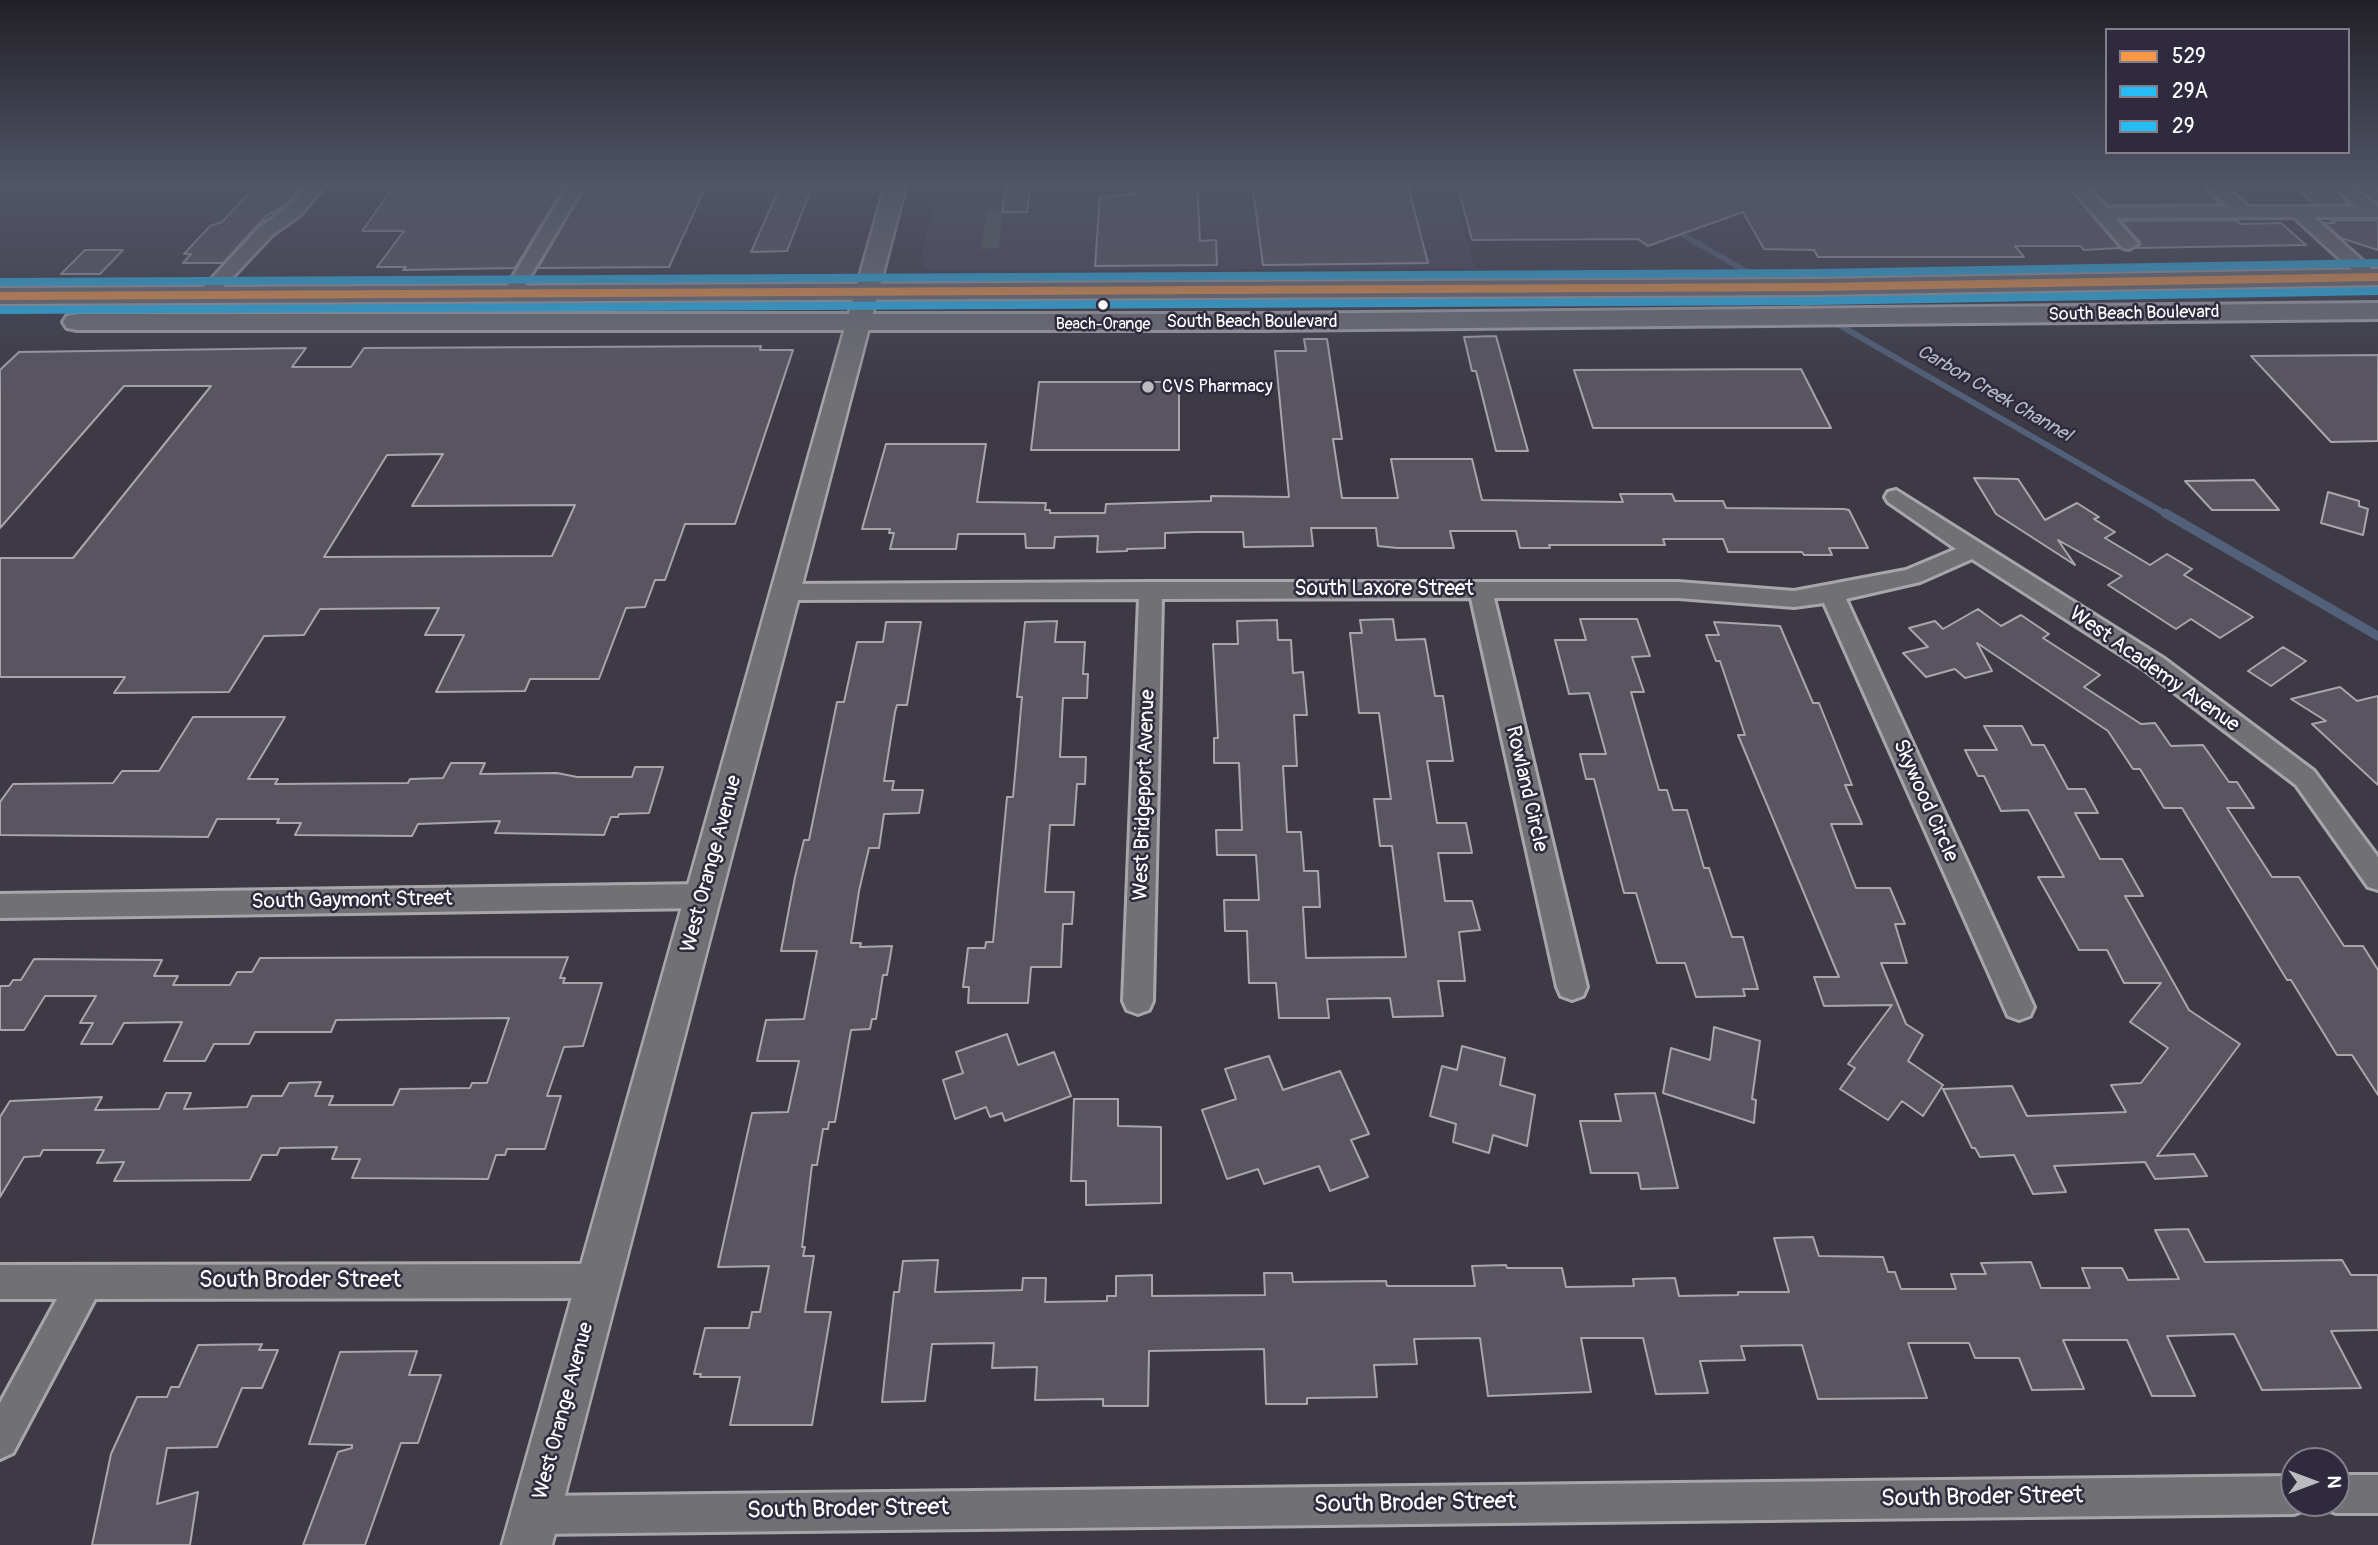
<!DOCTYPE html>
<html>
<head>
<meta charset="utf-8">
<style>
  body { margin:0 }
  #map { position:relative; width:2378px; height:1545px; overflow:hidden; background:#3d3a45; font-family:Pangolin,sans-serif }
  canvas { display:block }
  .legend { position:absolute; left:2105px; top:28px; width:245px; height:126px; box-sizing:border-box; background:#2f2a3d; border:2px solid #827f8b; margin:0; padding:9px 12px; list-style:none; font-size:21px; color:#fff }
  .legend li { display:flex; align-items:center; gap:14px; height:35px }
  .legend b { width:35px; border:2px solid #827f8b }
  .north { position:absolute; left:2280px; top:1447px; width:70px; height:70px; box-sizing:border-box; background:#2f2a3d; border:2px solid #827f8b; border-radius:50%; rotate:90deg; font-size:19px; font-weight:700; line-height:28px; text-align:center; color:#fff }
  .north::after { content:''; display:block; margin:auto; width:24px; height:32px; background:#bbbabe; clip-path:polygon(50% 0,100% 100%,50% 72%,0 100%) }
</style>
</head>
<body>
<div id="map">
<canvas width="2378" height="1545"></canvas>
<ul class="legend">
<li><b style="height:9px;background:#f89847"></b>529</li>
<li><b style="height:9px;background:#26bcf6"></b>29A</li>
<li><b style="height:9px;background:#26bcf6"></b>29</li>
</ul>
<div class="north">N</div>
</div>
<script>
const c = document.querySelector('canvas').getContext('2d');
c.lineJoin = 'round';
function fillPath(path, color) { c.fillStyle = color; c.fill(path, 'evenodd'); }
const poly = rows => new Path2D(rows.map(r => 'M' + r).join(''));
function trace(path, color, width, dash) { c.strokeStyle = color; c.lineWidth = width; c.lineCap = dash ? 'butt' : 'round'; c.setLineDash(dash || []); c.stroke(path); }
function write(font, color, halo, rows, align = 'center') {
  c.font = font + ' Pangolin,sans-serif'; c.lineWidth = 5; c.setLineDash([]); c.textBaseline = 'middle'; c.strokeStyle = halo; c.fillStyle = color; for (const [text, x, y, turn = 0] of rows) {
    c.save(); c.translate(x, y); c.rotate((+turn || 0) * Math.PI / 180); c.textAlign = isNaN(turn) ? turn : align; if (halo) c.strokeText(text, 0, 0); c.fillText(text, 0, 0); c.restore();
  }
}
fillPath(poly([
  [938,182,1451,182,1475,268,941,271,927,269,920,260]
]), '#494157');
fillPath(poly([
  [987,210,1002,212,1030,210,1022,214,1003,214,998,248,981,249]
]), '#5a6158');
trace(poly([
  [1673,229,2168,515]
]), '#526179', 6);
trace(poly([
  [2165,513,2378,636]
]), '#526179', 9);
const building = poly([
  [259,182,307,182,286,205,266,216,223,263,183,263,191,254,184,254,210,226,222,222,259,182],
  [397,182,567,182,515,268,403,270,406,267,377,267,404,231,362,231,397,182],
  [588,182,708,182,669,267,538,268,588,182],
  [782,182,814,182,787,251,751,252,782,182],
  [1007,182,1031,182,1027,212,1002,212,1007,182],
  [1136,182,1197,182,1200,241,1216,240,1217,265,1095,266,1100,197,1136,194,1136,182],
  [1252,182,1407,182,1428,263,1263,265,1252,182],
  [1532,182,1836,182,1836,186,2064,182,2120,248,2084,250,2080,246,2015,246,2024,257,1818,257,1814,250,1764,249,1743,212,1648,246,1638,239,1472,240,1457,184,1532,182],
  [2087,182,2198,182,2220,204,2107,205,2087,182],
  [2289,182,2328,182,2349,204,2314,204,2289,182],
  [2352,182,2378,182,2378,204,2352,182],
  [2236,220,2240,224,2281,223,2306,245,2136,248,2140,242,2121,221,2236,220],
  [2331,220,2378,220,2378,250,2341,238,2324,223,2335,223,2331,220],
  [85,250,123,250,100,274,61,274,85,250],
  [1496,336,1528,451,1496,451,1476,371,1472,371,1464,337,1496,336],
  [1304,339,1327,339,1342,439,1333,439,1342,498,1398,498,1391,459,1472,459,1482,500,1623,502,1620,494,1672,494,1675,501,1723,501,1726,508,1844,509,1849,510,1868,548,1829,548,1832,555,1804,555,1802,552,1728,552,1723,539,1663,539,1665,545,1549,545,1550,548,1520,548,1516,531,1450,531,1454,548,1397,548,1378,546,1376,528,1311,528,1313,546,1244,547,1243,532,1196,532,1165,533,1165,548,1127,549,1127,551,1097,552,1098,536,1055,537,1054,548,1026,548,1025,534,958,534,956,549,890,549,894,533,889,533,890,529,862,529,886,444,986,444,977,502,1046,503,1045,510,1050,510,1050,513,1105,513,1106,504,1211,501,1211,496,1289,497,1275,351,1306,351,1304,339],
  [761,346,760,350,793,350,735,524,685,524,665,580,655,580,645,607,626,608,599,679,530,679,525,691,436,692,464,635,425,635,439,608,320,609,304,635,264,636,229,692,114,693,125,677,0,677,0,558,73,558,211,386,124,386,0,528,0,370,19,352,306,348,292,367,351,367,364,348,761,346],
  [443,454,412,506,575,505,552,556,324,557,387,455,443,454],
  [2378,355,2378,441,2331,442,2251,356,2378,355],
  [1801,369,1831,428,1593,428,1574,370,1801,369],
  [1039,382,1179,382,1179,450,1031,450,1039,382],
  [1974,478,2018,479,2045,520,2077,503,2099,517,2094,519,2115,532,2105,538,2150,565,2167,554,2192,569,2184,575,2253,617,2220,638,2191,619,2176,629,2108,585,2122,576,2058,540,2075,565,1996,514,1974,478],
  [2254,480,2279,510,2212,510,2185,481,2254,480],
  [2328,492,2359,501,2359,506,2368,509,2363,535,2321,523,2328,492],
  [1978,609,2001,626,2021,615,2049,634,2043,638,2100,675,2084,687,2141,724,2155,723,2171,746,2203,745,2229,782,2237,782,2254,808,2227,808,2272,877,2299,877,2344,946,2363,946,2378,970,2378,1095,2352,1055,2337,1055,2291,980,2287,980,2182,808,2164,808,2140,769,2133,769,2108,731,1977,643,1992,671,1965,678,1955,669,1926,677,1903,653,1928,647,1909,628,1935,621,1943,629,1978,609],
  [1393,619,1396,640,1425,639,1435,696,1443,696,1453,761,1427,761,1437,823,1466,823,1472,853,1438,853,1445,901,1472,901,1480,930,1459,932,1465,981,1438,981,1443,1016,1393,1017,1390,998,1327,999,1329,1018,1279,1018,1276,983,1249,983,1247,931,1225,931,1224,900,1259,900,1256,855,1217,855,1216,830,1242,830,1239,763,1214,763,1214,738,1218,738,1213,644,1238,644,1237,621,1277,620,1278,640,1291,640,1293,673,1303,672,1307,715,1294,715,1297,766,1283,766,1287,832,1301,832,1304,871,1318,871,1320,907,1303,907,1306,958,1406,957,1392,846,1380,846,1374,799,1391,799,1379,713,1359,713,1350,633,1362,633,1360,620,1393,619],
  [1580,619,1637,619,1650,656,1632,657,1644,692,1631,692,1659,790,1667,790,1673,810,1687,810,1704,868,1709,868,1732,937,1743,937,1758,989,1743,989,1745,996,1696,997,1685,963,1657,963,1636,893,1624,893,1594,779,1586,779,1580,754,1606,754,1589,693,1569,694,1555,640,1586,640,1580,619],
  [1057,621,1055,642,1085,642,1083,674,1088,674,1087,698,1063,698,1060,757,1086,757,1085,784,1077,784,1074,825,1050,825,1045,892,1074,892,1072,924,1063,924,1061,967,1031,967,1028,1003,968,1003,969,987,963,987,968,948,985,948,986,942,993,942,1007,797,1013,797,1022,697,1017,697,1025,622,1057,621],
  [886,622,921,622,907,705,897,705,895,712,884,781,894,781,892,790,923,790,919,813,884,814,879,848,869,848,859,891,851,943,861,943,860,947,892,946,887,975,883,975,876,1019,872,1019,870,1029,851,1030,835,1122,829,1122,828,1129,823,1129,817,1165,812,1165,802,1247,805,1247,803,1256,814,1256,805,1312,831,1312,812,1425,730,1425,740,1377,700,1377,701,1374,694,1374,705,1328,749,1328,752,1312,760,1312,769,1266,718,1267,752,1113,788,1112,799,1061,757,1061,766,1020,804,1019,817,951,781,951,795,877,804,840,809,840,837,702,844,702,857,642,883,642,886,622],
  [1714,622,1780,626,1813,703,1819,703,1852,785,1845,785,1862,824,1831,824,1856,888,1890,888,1905,924,1895,924,1907,963,1881,963,1906,1024,1923,1035,1908,1061,1943,1085,1923,1116,1902,1101,1888,1120,1840,1089,1855,1068,1848,1064,1892,1005,1824,1006,1814,977,1839,977,1738,735,1745,735,1720,661,1716,661,1706,635,1719,635,1714,622],
  [2283,647,2306,661,2271,686,2248,671,2283,647],
  [2340,687,2357,701,2378,696,2378,785,2312,724,2326,721,2291,699,2340,687],
  [193,717,285,717,248,779,278,779,275,784,408,783,410,779,443,778,451,763,485,763,480,774,557,773,577,777,632,777,635,767,663,767,649,813,619,814,618,817,611,817,604,835,495,833,500,821,418,824,412,836,295,835,301,823,277,823,279,819,217,819,208,837,0,835,0,802,13,784,113,783,122,771,159,771,193,717],
  [1984,726,2022,726,2032,745,2044,745,2068,789,2085,789,2098,813,2075,813,2100,859,2122,859,2143,896,2125,896,2189,1010,2240,1044,2157,1156,2194,1154,2207,1176,2155,1179,2145,1162,2054,1166,2066,1192,2033,1194,2014,1155,1980,1157,1975,1148,1972,1148,1943,1089,2012,1086,2027,1116,2126,1112,2111,1085,2141,1083,2168,1048,2130,1022,2161,983,2124,983,2107,950,2079,950,2038,877,2064,877,2028,810,2001,811,1984,776,1978,776,1965,750,1997,750,1984,726],
  [568,957,560,978,565,978,563,983,602,983,583,1046,564,1047,547,1096,561,1096,545,1149,507,1149,505,1155,496,1155,488,1179,352,1178,360,1159,332,1159,337,1147,280,1148,277,1155,262,1155,250,1180,114,1181,124,1162,97,1163,104,1150,43,1150,40,1156,24,1157,0,1197,0,1117,10,1101,102,1097,95,1110,159,1109,166,1093,191,1093,184,1109,247,1107,252,1096,282,1096,289,1083,321,1082,315,1096,333,1096,329,1105,393,1105,400,1089,470,1088,472,1083,487,1083,509,1018,336,1020,331,1032,255,1032,249,1044,214,1044,205,1061,164,1061,182,1022,124,1023,112,1044,81,1044,93,1023,80,1023,96,996,45,996,24,1030,0,1030,0,986,9,986,13,980,21,980,34,959,162,960,154,976,178,976,173,985,230,985,237,972,252,972,260,958,568,957],
  [1714,1027,1760,1041,1752,1099,1756,1100,1754,1123,1663,1093,1671,1048,1710,1060,1714,1027],
  [1007,1034,1018,1065,1054,1052,1071,1096,1005,1121,1002,1113,990,1117,986,1107,955,1119,943,1080,963,1073,956,1052,1007,1034],
  [1462,1046,1505,1058,1500,1085,1535,1095,1527,1146,1493,1135,1489,1153,1453,1142,1456,1124,1430,1116,1442,1066,1457,1070,1462,1046],
  [1269,1056,1283,1090,1340,1071,1369,1134,1351,1140,1368,1177,1330,1191,1319,1166,1264,1184,1258,1169,1227,1179,1202,1110,1236,1099,1225,1069,1269,1056],
  [1655,1093,1678,1188,1641,1189,1638,1173,1591,1173,1580,1121,1621,1121,1615,1094,1655,1093],
  [1074,1099,1118,1099,1118,1126,1161,1127,1161,1203,1086,1205,1086,1181,1071,1181,1074,1099],
  [2188,1229,2205,1262,2342,1260,2351,1275,2378,1275,2378,1330,2331,1331,2361,1388,2262,1390,2234,1334,2167,1336,2195,1396,2152,1396,2127,1340,2063,1340,2084,1389,2032,1390,2019,1358,1975,1358,1969,1343,1908,1343,1927,1398,1818,1399,1802,1345,1741,1346,1745,1360,1700,1361,1708,1393,1656,1394,1643,1338,1581,1338,1591,1392,1488,1396,1480,1338,1414,1339,1417,1364,1374,1365,1377,1397,1307,1398,1307,1404,1266,1404,1264,1349,1149,1351,1148,1406,1103,1406,1103,1399,1035,1400,1037,1367,992,1368,994,1343,932,1344,925,1401,882,1402,894,1292,899,1292,903,1261,938,1260,935,1292,1022,1290,1023,1278,1046,1278,1045,1302,1107,1301,1107,1296,1116,1296,1116,1276,1152,1275,1152,1296,1265,1295,1264,1273,1292,1273,1293,1282,1386,1281,1387,1286,1475,1286,1472,1266,1506,1265,1507,1268,1562,1268,1566,1287,1634,1286,1633,1279,1675,1278,1679,1296,1738,1295,1738,1292,1789,1292,1774,1238,1813,1237,1819,1256,1883,1257,1888,1272,1895,1272,1901,1289,1956,1289,1951,1274,1986,1274,1981,1263,2031,1262,2041,1288,2090,1288,2082,1268,2122,1268,2128,1280,2179,1279,2155,1230,2188,1229],
  [262,1344,259,1350,278,1350,262,1388,242,1388,217,1447,167,1448,157,1504,198,1492,190,1545,92,1545,111,1454,137,1397,167,1397,171,1387,179,1387,198,1345,262,1344],
  [417,1351,409,1375,441,1375,418,1443,401,1443,365,1545,303,1545,338,1452,352,1448,352,1445,309,1444,340,1352,417,1351]
]);
fillPath(building, '#595560');
trace(building, '#a8a6ab', 2);
const minor = poly([
  [311,182,328,182,300,215,272,235,213,298,201,298,198,294,201,290,260,227,288,207,311,182],
  [570,182,586,182,518,297,506,297,503,293,570,182],
  [2066,182,2083,182,2106,208,2228,207,2203,182,2221,182,2248,207,2356,207,2330,182,2348,182,2378,207,2378,217,2314,217,2376,273,2378,278,2370,282,2364,281,2294,217,2115,218,2138,244,2129,249,2123,248,2066,182],
  [1896,490,2163,658,2314,771,2378,857,2378,890,2368,887,2296,785,2145,670,1972,559,1920,582,1846,599,2034,1007,2030,1016,2019,1020,2008,1016,2004,1007,1824,603,1794,607,1678,598,1494,598,1587,987,1583,996,1572,1000,1561,996,1557,987,1471,598,1162,599,1153,1001,1149,1010,1138,1014,1127,1010,1123,1001,1139,599,786,600,778,598,774,592,778,586,786,584,1151,582,1678,582,1794,591,1906,570,1956,549,1888,502,1885,497,1888,492,1896,490],
  [704,884,714,888,718,896,714,904,704,908,0,918,0,894,704,884],
  [599,1264,611,1269,616,1281,611,1293,599,1298,95,1299,13,1453,0,1459,0,1403,57,1299,0,1299,0,1265,599,1264],
  [2336,1475,2378,1475,2378,1513,2336,1513,2322,1508,2321,1503,2336,1503,2336,1475],
  [2294,1476,2294,1503,2310,1503,2308,1509,2294,1514,535,1534,521,1529,516,1515,521,1501,535,1496,2294,1476]
]);
const tertiary = poly([
  [886,182,907,182,552,1545,502,1545,886,182]
]);
const primary = poly([
  [2378,269,2378,285,1817,295,0,304,0,288,1817,279,2378,269],
  [2378,303,2378,319,1263,330,77,330,67,328,63,322,67,316,77,314,1263,314,2378,303]
]);
trace(minor, '#a8a6ab', 6);
trace(tertiary, '#a8a6ab', 5);
trace(primary, '#a8a6ab', 6);
fillPath(minor, '#717074');
fillPath(tertiary, '#717074');
fillPath(primary, '#717074');
trace(poly([
  [0,296,1817,287,2378,277]
]), '#f89847', 8);
trace(poly([
  [0,310,1817,301,2378,291]
]), '#26bcf6', 8);
trace(poly([
  [0,282,1817,273,2378,263]
]), '#26bcf6', 8);
const sky = c.createLinearGradient(0, 0, 0, 399);
sky.addColorStop(0, '#222026');
sky.addColorStop(0.46, '#515568');
sky.addColorStop(1, '#51556800');
c.fillStyle = sky;
c.fillRect(0, 0, 2378, 399);
for (const [x, y, r, color] of [
  [1103,305,6,"#fff"],
  [1148,387,7,"#bbbabe"]
]) { const dot = new Path2D(); dot.arc(x, y, r, 0, 2 * Math.PI); c.fillStyle = color; c.fill(dot); trace(dot, '#2f2a3d', 2.5); }
write('16px', '#fff', '#2f2a3d', [
  ["Beach-Orange",1103,325]
]);
write('18px', '#fff', '#2f2a3d', [
  ["South Beach Boulevard",2134,314,-1],
  ["South Beach Boulevard",1252,322]
]);
write('18px', '#fff', '#2f2a3d', [
  ["CVS Pharmacy",1162,387]
], 'left');
write('italic 19px', '#b2bac5', '#2f2a3d', [
  ["Carbon Creek Channel",1994,394,30]
]);
write('21px', '#fff', '#2f2a3d', [
  ["South Laxore Street",1384,590],
  ["West Academy Avenue",2154,670,35],
  ["Rowland Circle",1526,789,77],
  ["West Bridgeport Avenue",1145,795,-88],
  ["Skywood Circle",1925,801,66],
  ["West Orange Avenue",712,864,-75],
  ["South Gaymont Street",352,901,-1],
  ["West Orange Avenue",564,1411,-75]
]);
write('24px', '#fff', '#2f2a3d', [
  ["South Broder Street",300,1281],
  ["South Broder Street",1982,1498,-1],
  ["South Broder Street",1415,1504,-1],
  ["South Broder Street",848,1510,-1]
]);
</script>
</body>
</html>
